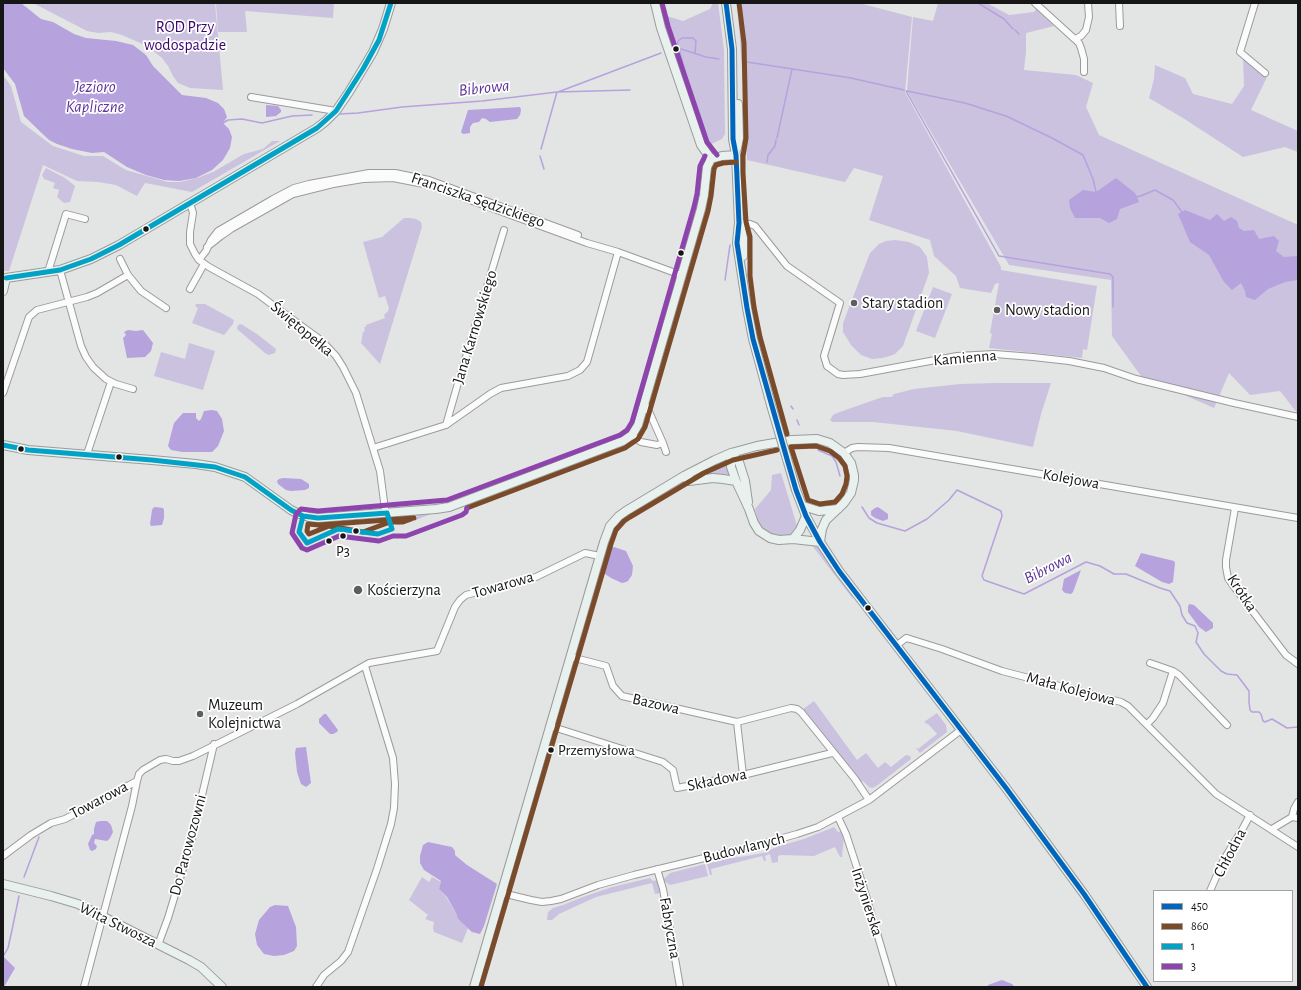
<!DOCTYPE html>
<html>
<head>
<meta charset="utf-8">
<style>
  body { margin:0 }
  #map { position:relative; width:1301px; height:990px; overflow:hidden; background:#e3e4e4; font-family:"Alegreya Sans",sans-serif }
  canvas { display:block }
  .frame { position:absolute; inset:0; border:4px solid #151615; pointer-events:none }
  .legend { position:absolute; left:1153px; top:890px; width:140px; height:92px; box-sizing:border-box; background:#fff; border:1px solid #a1a2a1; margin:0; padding:5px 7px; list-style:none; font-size:12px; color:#151615 }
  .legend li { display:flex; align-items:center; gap:8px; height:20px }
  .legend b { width:20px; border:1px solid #a1a2a1 }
</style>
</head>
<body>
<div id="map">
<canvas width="1301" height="990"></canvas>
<div class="frame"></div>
<ul class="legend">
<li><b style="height:5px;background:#0065bd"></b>450</li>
<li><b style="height:5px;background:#7a4b2a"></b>860</li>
<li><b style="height:5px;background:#01a2c5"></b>1</li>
<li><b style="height:5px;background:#8e44ad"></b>3</li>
</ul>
</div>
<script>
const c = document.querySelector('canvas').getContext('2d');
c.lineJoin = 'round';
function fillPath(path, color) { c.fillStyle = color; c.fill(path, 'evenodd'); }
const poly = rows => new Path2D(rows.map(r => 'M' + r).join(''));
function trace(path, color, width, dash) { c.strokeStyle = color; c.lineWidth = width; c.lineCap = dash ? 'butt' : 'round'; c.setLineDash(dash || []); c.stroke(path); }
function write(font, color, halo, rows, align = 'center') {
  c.font = font + ' "Alegreya Sans",sans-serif'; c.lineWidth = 3.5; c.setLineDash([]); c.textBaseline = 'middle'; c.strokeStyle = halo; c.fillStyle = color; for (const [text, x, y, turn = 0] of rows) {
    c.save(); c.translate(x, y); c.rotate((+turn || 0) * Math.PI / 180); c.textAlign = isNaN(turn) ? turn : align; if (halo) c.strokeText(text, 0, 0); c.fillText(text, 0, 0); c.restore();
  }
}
fillPath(poly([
  [33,3,215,3,223,90,190,88,178,83,173,76,168,66,162,58,147,46,122,35,111,32,98,33,87,31],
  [216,3,334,3,333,18,245,11,247,32,218,32],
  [713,3,718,3,724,50,725,134,722,139,709,145,665,19,667,16,683,21,710,9],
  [737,3,859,3,912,17,905,92,1001,267,1001,270,1097,286,1087,350,1083,349,1082,358,989,348,992,334,990,333,999,283,995,284,991,293,960,288,956,276,934,256,930,240,869,220,883,176,854,168,845,182,747,160,742,67],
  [938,3,987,3,1009,15,1034,12,1036,9,1054,26,1026,33,1026,52,1024,70,1076,75,1093,83,1086,107,1099,135,1298,225,1298,414,1280,391,1250,395,1229,373,1214,408,1141,376,1112,336,1111,280,1009,265,907,91,913,17,933,21],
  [1243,58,1267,77,1251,110,1298,131,1298,152,1285,147,1243,157,1183,118,1149,98,1154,79,1155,65,1185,78,1193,94,1232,104,1244,86],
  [3,75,11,86,21,122,53,146,84,156,103,156,126,170,168,182,180,182,197,178,213,172,244,154,263,149,272,141,280,141,192,192,145,183,137,196,116,185,98,182,77,181,43,165,9,271,3,271],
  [46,168,65,178,75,186,70,202,64,203,57,197,59,190,53,188,55,183,44,179,42,175],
  [404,218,410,218,416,219,421,222,422,227,380,364,361,343,363,332,365,331,364,327,366,327,366,325,385,318,384,315,388,311,389,308,385,296,379,298,363,242,382,237],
  [895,240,909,242,920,247,927,257,929,273,903,346,895,354,890,356,882,358,872,359,861,355,851,345,843,332,843,323,870,253,879,244,886,241],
  [933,287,952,294,935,338,916,331],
  [196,304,205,304,234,320,233,324,224,335,192,323,198,308,195,306],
  [241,324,257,334,276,349,275,353,269,355,265,353,237,329,238,325],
  [189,343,215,351,203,390,154,376,161,352,185,359],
  [996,383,1051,383,1041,414,1033,447,957,431,873,422,832,422,830,420,833,415,837,413,874,400,883,397,892,397,894,394,914,389,960,384],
  [727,459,734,480,692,478,692,475],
  [781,473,798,529,793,534,785,536,771,534,764,529,759,523,755,509,771,490,772,475],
  [431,513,431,514,416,520,417,516,415,515,403,519,400,525,397,525,395,521,396,517,399,515],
  [811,544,819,548,852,595,853,599],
  [814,701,857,760,866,753,878,768,885,762,891,767,906,755,910,756,911,759,875,787,872,788,869,787,863,781,860,782,812,721,802,710],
  [937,713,946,725,947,732,920,753,915,747,918,749,937,734,929,725,924,722],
  [834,827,838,832,842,831,844,837,842,857,840,857,835,847,814,856,781,855,778,856,778,862,772,863,770,854,765,856,766,861,764,861,762,856,711,869,712,875,710,875,707,864,725,859,747,856,763,853,779,846,804,839],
  [705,864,708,876,670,885,664,881,663,879,666,877,670,873],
  [422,877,429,882,432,877,441,882,439,889,446,897,456,913,458,919,468,928,462,943,434,932,433,928,434,922,425,919,428,915,409,900],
  [650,878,653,881,657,880,660,893,655,894,652,883,596,897,559,914,552,920,547,920,548,912,553,908,563,905,583,897,612,887]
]), '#cbc2e0');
fillPath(poly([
  [3,3,21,3,41,19,53,22,74,34,86,38,116,41,133,45,146,55,153,66,182,95,206,98,218,103,224,109,227,117,223,123,229,129,232,137,230,148,223,160,212,170,196,178,179,181,164,180,146,175,127,167,104,152,92,153,72,149,57,144,49,140,24,116,15,84,3,68],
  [266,105,278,106,281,110,281,112,276,116,266,117],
  [520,107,521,110,520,115,517,119,490,122,486,119,482,118,479,122,473,123,470,127,470,133,463,134,461,132,468,110],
  [1116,178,1135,193,1139,202,1120,209,1117,219,1109,223,1100,218,1075,218,1070,208,1069,200,1083,190,1096,192],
  [1185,210,1210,220,1217,214,1224,221,1231,217,1237,221,1239,228,1244,231,1254,230,1259,239,1274,236,1279,241,1276,251,1284,257,1298,256,1298,280,1285,282,1268,289,1255,300,1246,297,1245,291,1241,283,1232,290,1224,282,1209,255,1190,242,1178,214],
  [128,330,136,331,143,330,153,343,151,351,145,357,127,358,123,338,126,335,124,332],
  [212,410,217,411,222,419,224,431,218,446,212,452,182,452,171,450,168,446,174,423,183,413,196,413,196,418,199,421,201,419,204,411],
  [283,478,301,479,309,484,309,488,305,490,291,491,286,490,278,484,277,481,279,479],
  [155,507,163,508,164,510,164,518,162,525,151,526,150,524,152,510,153,508],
  [878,507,888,514,888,519,883,521,875,518,871,515,871,511,875,508],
  [614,547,626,551,633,566,632,575,628,581,626,582,622,583,611,578,605,574,603,570,610,548],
  [1141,553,1174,561,1175,563,1173,582,1169,584,1162,582,1135,566],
  [1081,570,1073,592,1071,594,1065,593,1062,590,1064,579],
  [1189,604,1194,605,1196,607,1213,623,1213,628,1206,632,1199,627,1188,612,1188,607],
  [324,714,326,714,338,730,337,732,333,734,330,734,319,723,319,719],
  [306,747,311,783,306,787,301,784,297,772,295,753,296,748],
  [101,821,107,821,111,825,113,832,110,838,107,841,95,839,94,843,97,846,96,849,92,851,90,850,88,844,92,835,94,834,94,829,96,822],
  [428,842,452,847,455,851,455,855,467,865,497,884,484,926,480,934,472,932,458,919,456,913,447,897,439,889,441,881,424,870,420,863,420,856,423,845],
  [275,905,288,906,296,927,297,946,294,951,284,955,274,956,264,954,257,945,255,934,259,920,270,907],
  [3,956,15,968,4,987,3,987],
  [1002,980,1012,984,1015,987,987,987,988,985]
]), '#b6a2dd');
trace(poly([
  [978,3,1004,19,1013,29],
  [1015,30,1019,34],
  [675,47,706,57,719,59],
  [677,48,678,41,682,38,693,38,696,41,695,54],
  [679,48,685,72],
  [747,62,851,78,904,90],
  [906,91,999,256,1110,274,1113,277,1113,307],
  [907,91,965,103,1006,116,1052,138,1083,155,1093,179,1096,192,1097,192],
  [558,92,661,53],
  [340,114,358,113,402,107,482,101,557,92,630,90],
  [223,123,228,120,242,119,262,123,292,116,312,115],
  [777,138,792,69],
  [541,149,557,92],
  [540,156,544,169],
  [767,162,768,155,775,146,776,140],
  [1135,195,1138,197,1155,190,1173,200,1182,212],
  [725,280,730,245],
  [791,406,793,409],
  [797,420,799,425],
  [818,450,832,456,836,462,840,476],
  [862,507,869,518,877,523,905,531,927,519,949,500,957,490,1001,511,1002,516,982,576,984,580,1024,594,1086,562,1100,566,1114,574,1126,574,1160,588,1170,591,1180,606,1182,615,1187,623,1195,626,1198,633,1196,642,1204,654,1221,671,1227,674,1237,675,1249,691,1249,702,1250,710,1252,712,1259,712,1261,714,1263,721,1265,722,1272,719,1287,728,1298,727],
  [24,877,39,837],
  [4,955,8,948,12,930,19,896]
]), '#b6a2dd', 1.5);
const street = poly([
  [1035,3,1079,43,1081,48,1084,59,1084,72],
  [1119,3,1120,26],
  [1255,3,1240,52,1265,73],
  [1075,39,1081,36,1086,30,1089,17,1088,3],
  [251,97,336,111],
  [190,203,193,213,190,232,190,244,195,254,199,260,209,267,258,294,274,306,322,341,336,356,343,367,356,393,380,471,385,509,387,513],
  [739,223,750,224,755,226,787,266,840,303,824,356,827,366,838,374,843,375,860,374,957,356,995,354,1033,357,1069,361,1104,368,1136,379,1234,403,1298,417],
  [207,247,221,236,231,229,293,194,333,184,363,179,393,178,429,185,587,243,618,252,681,275],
  [120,259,128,275,141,291,166,308],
  [199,260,206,251,211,240,218,231,273,199,294,188,309,184,369,173,395,173,429,180,578,235],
  [60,270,81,346,86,357,93,367,106,379,116,384,133,389],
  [48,272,66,214,85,219],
  [190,289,204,264],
  [3,393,29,317,37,310,87,297,97,293,128,275],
  [446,425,458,383,504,230],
  [632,435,635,438,641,442,657,445,663,443,647,407,644,405],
  [663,443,666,452],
  [373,448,446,425,490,394,501,388,568,376,580,370,587,362,618,252],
  [844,453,852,448,858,447,889,448,1298,518],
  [87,454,111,382],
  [1235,508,1226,560,1226,567,1228,578,1232,584,1286,655,1298,664],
  [896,646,906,638,910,639,942,649,1002,671,1121,702,1128,706,1216,794,1298,847],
  [571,657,606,666,613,686,622,696,737,722,791,708,797,709,801,712,855,779,869,800],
  [1150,663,1173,671],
  [737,722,743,775],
  [1147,724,1153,718,1163,703,1173,671,1179,675,1227,725],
  [550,726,663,762,673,770,677,788,743,775,832,753],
  [838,817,846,834,863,886,893,987],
  [1292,817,1294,809,1298,802],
  [1272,829,1292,817,1298,818],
  [3,856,31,835,51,823,65,819,137,781,139,774,143,770,160,760,166,759,173,761,179,761,193,756,297,704,369,663,437,651,455,607,460,600,466,595,536,577,585,553,600,556],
  [657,869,663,889,680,987],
  [1210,891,1224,859,1242,830,1250,815],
  [502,893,531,900,542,902,551,901,561,899,598,885,634,875,754,846,797,834,818,827,869,800,961,730],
  [158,945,168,918,191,842,214,744],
  [84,987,132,806,137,781],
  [316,987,324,975,341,961,348,952,377,869,391,824,394,808,395,784,393,758,365,666]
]);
const secondary = poly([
  [655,3,661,28,701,145,711,159],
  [726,3,732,49,733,139,736,155,739,223,737,243,747,308,753,339,771,405],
  [737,148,739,138,738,104],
  [741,228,743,238,743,256],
  [3,291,6,278,60,270,91,259,119,245,317,128,326,121,336,111,349,92,373,52,383,29,391,3],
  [3,445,28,450,152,460,196,464,215,467,245,477,291,510,297,513,309,517,318,518,436,509,449,507,623,441,632,435,638,425,701,209,704,195,707,167,711,159,722,156,736,155],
  [731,453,739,462,745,481,748,502],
  [731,453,731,467,736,481],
  [787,459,796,490,806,516,820,542,839,571,1006,788,1084,894,1147,987],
  [684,476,689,481,713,478,723,479,736,481,749,509,754,523,759,531,770,538,779,540,793,539,820,542],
  [803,506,819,511,838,509],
  [793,539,800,530,806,516],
  [3,884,51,896,78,904,189,960,201,967,222,987],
  [474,987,604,542,610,526,619,516,626,511,684,476,715,460,731,453,757,446,792,440,817,439,830,443,844,453,851,463,854,475,854,480,851,493,844,503,826,520,822,529,820,542]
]);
trace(street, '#9a9b9a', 8);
trace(secondary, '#9a9b9a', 10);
trace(street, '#fbfbfb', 6);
trace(secondary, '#e8f1ee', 8);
const secondaryBridge = poly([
  [771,405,787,459]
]);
trace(secondaryBridge, '#9a9b9a', 10, []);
trace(secondaryBridge, '#e8f1ee', 8);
trace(poly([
  [726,3,732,49,733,139,736,155,739,223,737,243,747,308,753,339,787,459,796,490,806,516,820,542,839,571,1006,788,1084,894,1147,987]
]), '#0065bd', 5);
trace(poly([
  [739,3,744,43,746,138,743,156,743,173,746,222,750,237,750,276,754,307,760,337,787,434],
  [816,446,830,451,839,458,845,466,847,476,846,484,842,494,835,502,820,504,808,500,791,447,816,446],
  [467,508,625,448,638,439,645,427,708,211,711,196,714,169,716,165,723,163,736,162],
  [414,518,403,522,390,522,363,532,329,526,309,534,307,531,308,524,319,525,414,518],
  [481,987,611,544,616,530,624,521,630,517,704,473,733,460,777,450]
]), '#7a4b2a', 5);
trace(poly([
  [6,278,60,270,91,259,119,245,317,128,336,111,363,69,379,40,391,3],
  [3,445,28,450,152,460,215,467,245,477,291,510,303,516],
  [387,513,392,529,378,534,338,529,307,543,299,532,303,516,318,518,387,513]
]), '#01a2c5', 5);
trace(poly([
  [662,3,668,26,707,142,717,155],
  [467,508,466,512,462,515,406,536,393,536,379,541,339,536,307,550,302,548,292,533,296,514,301,509,318,511,447,500,620,435,627,430,632,422,694,207,697,194,700,166,705,156]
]), '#8e44ad', 5);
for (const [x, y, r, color] of [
  [676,49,3.5,"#151615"],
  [146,229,3.5,"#151615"],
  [681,253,3.5,"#151615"],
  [854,303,4,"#5d5e5d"],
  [997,310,4,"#5d5e5d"],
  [21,449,3.5,"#151615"],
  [119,457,3.5,"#151615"],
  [356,531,3.5,"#151615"],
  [343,536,3.5,"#151615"],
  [329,541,3.5,"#151615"],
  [358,590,5,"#5d5e5d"],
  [868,608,3.5,"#151615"],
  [200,714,4,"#5d5e5d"],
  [551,750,3.5,"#151615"]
]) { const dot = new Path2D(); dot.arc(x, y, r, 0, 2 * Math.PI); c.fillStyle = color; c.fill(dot); trace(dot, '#fff', 1.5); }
write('15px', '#151615', '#fff', [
  ["P3",343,551],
  ["Przemysłowa",558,750,"left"]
]);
write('16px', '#3b056e', '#fff', [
  ["ROD Przy",185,27],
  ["wodospadzie",185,45]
]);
write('16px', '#151615', '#fff', [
  ["Franciszka Sędzickiego",478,200,19],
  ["Jana Karnowskiego",475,327,-73],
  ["Świętopełka",302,329,40],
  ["Kamienna",965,358,-5],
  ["Kolejowa",1071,479,10],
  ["Towarowa",503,585,-16],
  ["Krótka",1242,593,57],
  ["Mała Kolejowa",1071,689,15],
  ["Bazowa",656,704,13],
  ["Składowa",717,780,-12],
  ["Towarowa",99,800,-28],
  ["Do Parowozowni",188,845,-75],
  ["Budowlanych",744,848,-14],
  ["Chłodna",1230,853,-62],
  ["Inżynierska",867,902,72],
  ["Wita Stwosza",118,925,26],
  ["Fabryczna",670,928,80]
]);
write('16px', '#151615', '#fff', [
  ["Stary stadion",862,303],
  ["Nowy stadion",1005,310],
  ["Kościerzyna",367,590],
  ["Muzeum",208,705],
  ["Kolejnictwa",208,723]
], 'left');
write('italic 17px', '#5e3599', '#fff', [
  ["Jezioro",95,87],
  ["Kapliczne",95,107],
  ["Bibrowa",484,88,-6],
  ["Bibrowa",1048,568,-27]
]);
</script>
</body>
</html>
